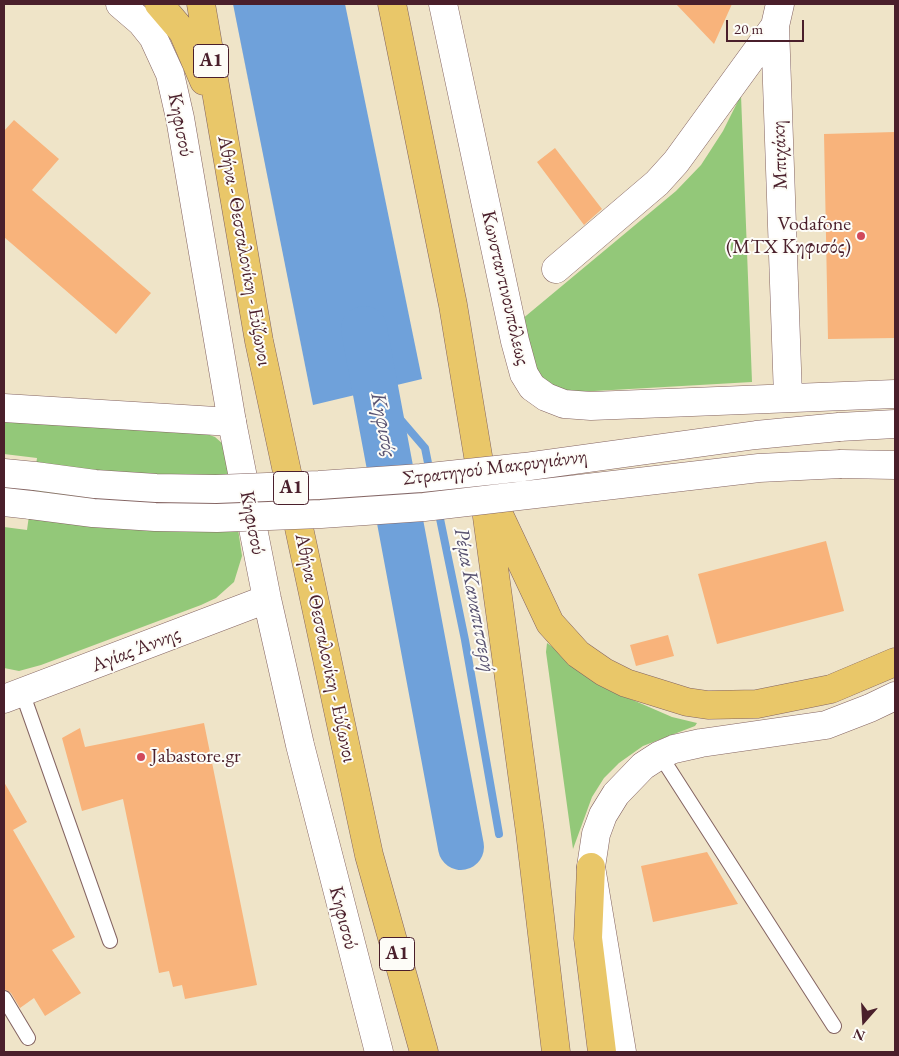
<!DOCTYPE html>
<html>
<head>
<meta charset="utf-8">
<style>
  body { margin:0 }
  #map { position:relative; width:899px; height:1056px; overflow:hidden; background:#efe4c8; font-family:"EB Garamond",serif }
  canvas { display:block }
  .frame { position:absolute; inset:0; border:5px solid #4a1f2b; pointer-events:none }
  .north { position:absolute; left:839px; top:996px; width:50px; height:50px; -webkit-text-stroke:4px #fdfcf7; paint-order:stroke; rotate:199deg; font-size:14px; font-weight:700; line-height:20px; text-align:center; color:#4a1f2b }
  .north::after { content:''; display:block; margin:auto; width:18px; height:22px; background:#4a1f2b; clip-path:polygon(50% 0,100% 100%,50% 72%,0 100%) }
  .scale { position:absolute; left:726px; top:20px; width:78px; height:22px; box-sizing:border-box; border:2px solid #4a1f2b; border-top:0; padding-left:6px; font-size:15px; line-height:18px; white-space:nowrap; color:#4a1f2b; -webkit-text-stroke:4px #fdfcf7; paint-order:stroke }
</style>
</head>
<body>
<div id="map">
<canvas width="899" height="1056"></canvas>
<div class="frame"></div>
<div class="north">N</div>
<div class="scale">20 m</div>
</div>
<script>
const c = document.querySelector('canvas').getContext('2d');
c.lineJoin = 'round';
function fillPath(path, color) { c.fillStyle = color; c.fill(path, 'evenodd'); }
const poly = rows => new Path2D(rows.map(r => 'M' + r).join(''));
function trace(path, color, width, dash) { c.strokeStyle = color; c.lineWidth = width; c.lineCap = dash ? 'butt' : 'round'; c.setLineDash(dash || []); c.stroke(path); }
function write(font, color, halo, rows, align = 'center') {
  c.font = font + ' "EB Garamond",serif'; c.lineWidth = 4; c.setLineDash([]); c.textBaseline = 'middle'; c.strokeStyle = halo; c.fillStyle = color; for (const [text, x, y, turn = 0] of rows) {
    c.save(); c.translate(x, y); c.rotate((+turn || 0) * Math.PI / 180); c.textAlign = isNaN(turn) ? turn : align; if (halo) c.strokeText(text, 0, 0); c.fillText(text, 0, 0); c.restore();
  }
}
fillPath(poly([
  [741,95,752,382,577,392,556,388,539,376,521,320,676,191,701,165,723,131],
  [4,421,204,433,215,437,223,444,227,454,242,556,234,582,216,598,201,605,41,665,19,671,4,668,4,527,27,530,37,458,4,454],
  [547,643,619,694,672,717,697,723,695,726,643,746,619,763,604,778,592,797,573,849,546,652]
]), '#93c879');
fillPath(poly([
  [233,4,345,4,422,379,313,405]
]), '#6fa1da');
trace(poly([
  [376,391,425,448,430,473],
  [438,509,465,640,499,834]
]), '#6fa1da', 8);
trace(poly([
  [364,329,461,847]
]), '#6fa1da', 46);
fillPath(poly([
  [676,4,732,4,714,44],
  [14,120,59,159,32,190,151,293,116,334,4,237,4,131],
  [895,132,895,338,828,339,824,134],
  [555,148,602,209,584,225,537,162],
  [826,541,844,611,717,644,698,574],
  [668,635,674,656,636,666,630,645],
  [204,723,257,985,185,999,182,985,173,987,169,971,159,973,123,799,82,811,62,738,80,728,85,747],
  [4,782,27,822,13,830,75,937,52,950,81,993,45,1016,34,998,20,1008,11,993,4,989],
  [707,852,738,904,653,922,641,866]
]), '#f8b37b');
const service = poly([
  [22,692,110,941],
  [660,755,834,1026],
  [4,998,28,1038]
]);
const minor = poly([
  [443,4,515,341,524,374,532,387,546,397,564,404,591,406,895,394],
  [780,4,775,26,788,397],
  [556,269,657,183,676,162,775,26],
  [4,408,232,422]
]);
const tertiary = poly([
  [120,4,141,22,153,37,170,74,180,118,232,422,267,599,300,745,379,1052],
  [839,427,895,424],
  [841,464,895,465],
  [4,473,35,476],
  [4,502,31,505],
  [4,699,267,599],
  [622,1052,591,867,596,834,603,815,616,794,643,766,660,755,674,749,701,743,826,725,870,708,895,696]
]);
const motorway = poly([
  [159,4,183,32,204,81],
  [201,4,259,341,369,855,424,1052],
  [392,4,453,305,482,480,530,832,556,1052],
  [493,502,550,623,578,654,604,672,626,683,687,702,708,705,757,704,831,689,895,662],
  [591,867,588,938,602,1052]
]);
trace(service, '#846462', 16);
trace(minor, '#846462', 29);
trace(tertiary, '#846462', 29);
trace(motorway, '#846462', 29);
trace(service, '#fff', 14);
trace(minor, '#fff', 28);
trace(tertiary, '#fff', 28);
trace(motorway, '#e9c769', 28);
const tertiaryBridge = poly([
  [35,476,95,484,156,488,216,489,319,485,421,478,524,467,756,435,839,427],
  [31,505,93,513,155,517,217,518,321,514,424,507,759,468,841,464]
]);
trace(tertiaryBridge, '#846462', 29, []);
trace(tertiaryBridge, '#fff', 28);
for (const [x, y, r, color] of [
  [861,236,5,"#d1495b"],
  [141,757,5,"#d1495b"]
]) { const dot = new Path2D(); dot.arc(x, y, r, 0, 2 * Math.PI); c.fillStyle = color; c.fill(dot); trace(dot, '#fdfcf7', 2); }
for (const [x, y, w] of [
  [211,61,35],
  [291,488,35],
  [397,954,35]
]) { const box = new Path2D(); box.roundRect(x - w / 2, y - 16.5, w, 33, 4); c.fillStyle = '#fdfcf7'; c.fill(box); trace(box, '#4a1f2b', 1); }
write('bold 19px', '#4a1f2b', null, [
  ["Α1",211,61],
  ["Α1",291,488],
  ["Α1",397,954]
]);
write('20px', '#4a1f2b', '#fdfcf7', [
  ["Κηφισού",180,125,79],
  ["Μπιχάκη",780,155,-92],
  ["Αθήνα - Θεσσαλονίκη - Εύζωνοι",244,251,80],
  ["Κωνσταντινουπόλεως",505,288,77],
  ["Στρατηγού Μακρυγιάννη",495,468,-7],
  ["Κηφισού",252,523,79],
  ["Αθήνα - Θεσσαλονίκη - Εύζωνοι",325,648,78],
  ["Αγίας Άννης",136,650,-21],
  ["Κηφισού",343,918,75]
]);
write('20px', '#4a1f2b', '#fdfcf7', [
  ["Vodafone",851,225],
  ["(MTX Κηφισός)",851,248],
  ["Jabastore.gr",151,757,"left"]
], 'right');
write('italic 21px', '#595371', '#fdfcf7', [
  ["Κηφισός",383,425,79],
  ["Ρέμα Καναπιτσερή",474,600,79]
]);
</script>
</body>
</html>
